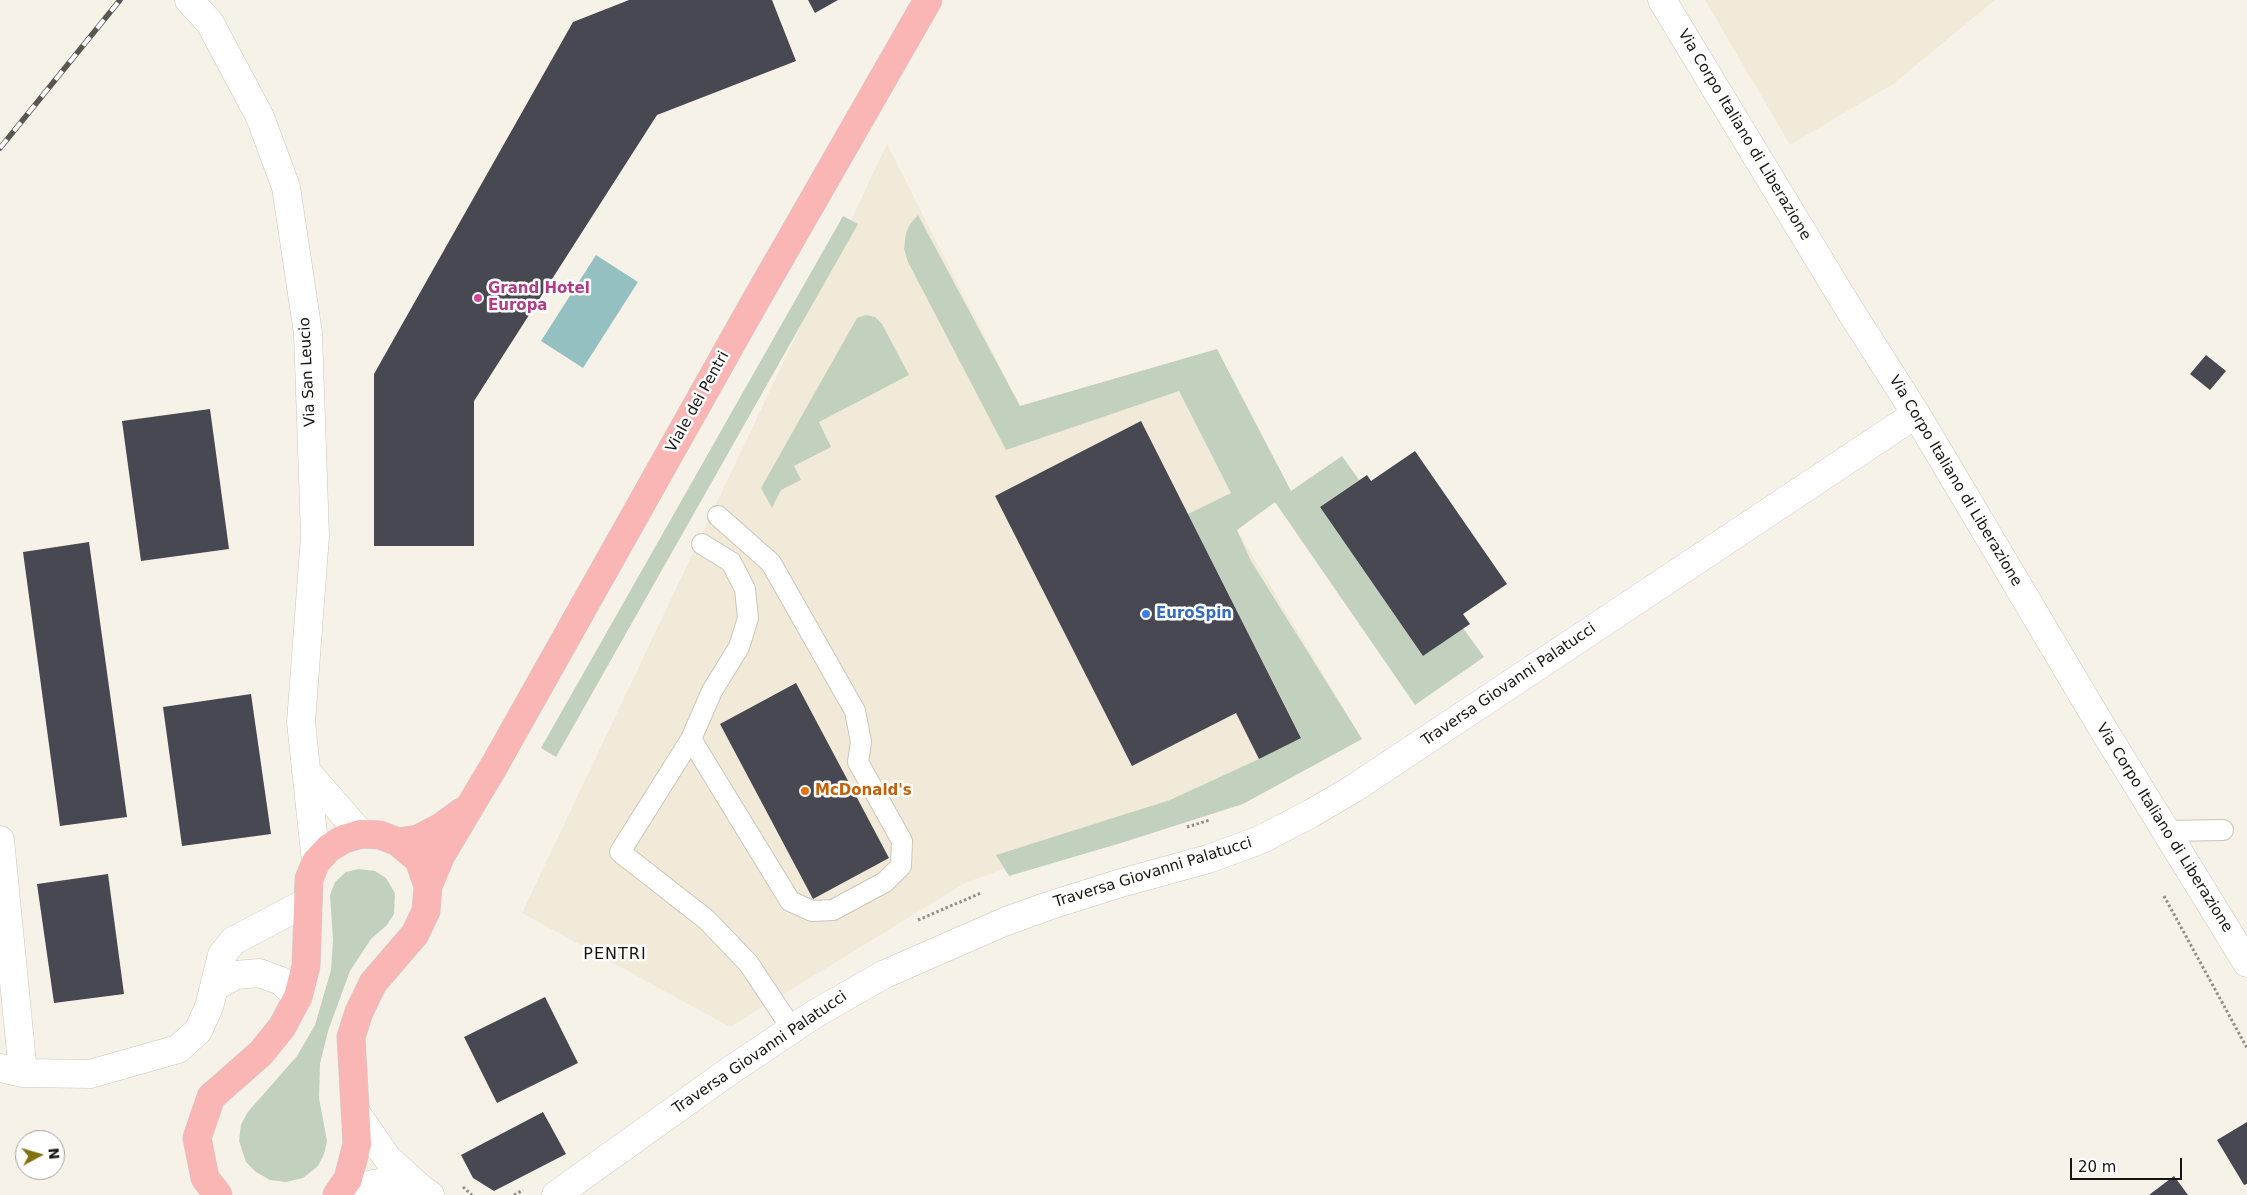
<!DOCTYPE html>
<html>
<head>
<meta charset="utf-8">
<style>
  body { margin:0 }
  #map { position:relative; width:2247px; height:1195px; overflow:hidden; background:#f7f2e8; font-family:"DejaVu Sans",sans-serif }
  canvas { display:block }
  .north { position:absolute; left:15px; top:1130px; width:50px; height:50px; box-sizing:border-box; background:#fff; border:1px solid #a2a19f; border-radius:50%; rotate:84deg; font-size:14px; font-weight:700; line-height:20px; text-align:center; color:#161410 }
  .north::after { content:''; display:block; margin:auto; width:18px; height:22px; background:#81700f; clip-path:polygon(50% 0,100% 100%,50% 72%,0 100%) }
  .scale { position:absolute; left:2070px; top:1158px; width:112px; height:22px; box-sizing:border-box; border:2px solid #161410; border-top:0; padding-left:6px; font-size:15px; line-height:18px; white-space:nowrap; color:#161410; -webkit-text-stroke:4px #fff; paint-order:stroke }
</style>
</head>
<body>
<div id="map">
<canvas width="2247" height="1195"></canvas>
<div class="north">N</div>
<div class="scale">20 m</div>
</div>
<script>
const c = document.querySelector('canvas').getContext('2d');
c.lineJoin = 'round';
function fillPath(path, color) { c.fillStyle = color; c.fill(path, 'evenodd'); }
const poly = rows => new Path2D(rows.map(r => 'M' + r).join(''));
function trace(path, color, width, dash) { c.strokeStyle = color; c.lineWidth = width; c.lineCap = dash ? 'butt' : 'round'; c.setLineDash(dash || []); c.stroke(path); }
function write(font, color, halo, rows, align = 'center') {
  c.font = font + ' "DejaVu Sans",sans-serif'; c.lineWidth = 5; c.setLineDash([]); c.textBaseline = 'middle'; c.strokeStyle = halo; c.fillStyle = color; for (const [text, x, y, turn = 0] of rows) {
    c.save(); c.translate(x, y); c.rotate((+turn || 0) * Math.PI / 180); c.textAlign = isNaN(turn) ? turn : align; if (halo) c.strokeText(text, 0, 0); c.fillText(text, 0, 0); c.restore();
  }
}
fillPath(poly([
  [1705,0,1995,0,1893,84,1790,145],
  [887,144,1020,406,1217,349,1291,491,1237,530,1362,739,965,883,730,1027,522,913]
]), '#f2ead8');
fillPath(poly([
  [918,215,1020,406,1217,349,1291,491,1342,456,1359,480,1320,507,1423,656,1463,628,1484,657,1415,705,1275,502,1237,530,1251,561,1362,739,1243,804,1121,843,1009,876,996,855,1170,800,1259,759,1301,737,1188,514,1231,493,1179,391,1006,450,908,262,904,249,906,233,910,224],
  [843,216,858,224,556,757,541,748],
  [866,315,875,317,882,324,909,375,819,422,831,447,794,466,801,480,781,490,772,508,761,488,857,318],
  [359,869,375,871,386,878,395,893,394,914,387,925,371,939,350,971,328,1031,320,1064,319,1098,327,1141,324,1154,318,1166,303,1178,286,1182,270,1180,256,1172,246,1162,239,1141,241,1125,247,1113,297,1056,315,1025,331,970,333,940,330,895,335,882,346,872]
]), '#c2d1bd');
fillPath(poly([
  [596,255,638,282,583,368,541,341]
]), '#95c0c2');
fillPath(poly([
  [629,0,772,0,796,61,657,115,474,401,474,546,374,546,374,374,573,22],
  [808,0,838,0,815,13],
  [2206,355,2226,371,2210,390,2190,374],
  [210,409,229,549,141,561,122,421],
  [1141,421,1301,738,1259,759,1236,713,1132,766,995,496],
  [1415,451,1507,584,1463,614,1470,624,1423,656,1320,507,1367,475,1371,481],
  [89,542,127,817,60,826,23,552],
  [796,683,889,858,813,899,720,724],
  [251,694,271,834,182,846,163,707],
  [108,874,124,994,54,1003,37,884],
  [545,997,578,1063,497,1103,464,1037],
  [543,1112,566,1154,494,1191,473,1178,461,1155],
  [2247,1122,2247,1184,2244,1185,2217,1140],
  [2174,1176,2188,1195,2149,1195]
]), '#474851');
const lane = poly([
  [702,544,731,562,745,589,748,618,739,647,712,691,691,739,620,852,707,920,749,964,792,1029],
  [691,739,790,901,812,911,833,910,885,882,901,866,902,841,858,762,861,742,855,711,771,563,718,516],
  [2166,831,2223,830]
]);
const street = poly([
  [189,0,210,23,260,117,286,187,308,333,315,536,301,722,316,862],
  [306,771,361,834],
  [0,840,23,1073],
  [216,986,236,975,259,973,281,981,298,997],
  [0,1068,23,1073,90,1074,178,1049,198,1031,209,1007,222,955,233,941,307,902],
  [356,1113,388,1159,419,1187,430,1195],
  [343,1195,359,1187,379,1183,419,1187],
  [556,1195,731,1070,813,1015,885,974,1004,922,1048,906,1121,883,1208,859,1260,840,1310,814,1353,789,1916,414]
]);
const secondary = poly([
  [1662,0,1846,304,1916,414,2100,724,2247,963]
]);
const primary = poly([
  [398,842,418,839,441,827,463,811],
  [428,886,441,855,494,766,752,307,928,0],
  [218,1195,205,1178,197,1138,211,1097,261,1053,282,1027,298,997,306,966,309,879,316,862,329,848,344,839,361,834,380,835,398,842,419,860,428,886,426,911,415,934,373,983,359,1012,351,1037,357,1144,348,1179,337,1195]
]);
trace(lane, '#cbc6bc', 22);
trace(street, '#cbc6bc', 29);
trace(secondary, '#cbc6bc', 29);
trace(primary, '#d0d0cf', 29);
trace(poly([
  [1187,827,1210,820],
  [2164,896,2247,1048],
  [918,920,981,893],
  [463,1187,472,1195],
  [514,1195,523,1190]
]), '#918e86', 3, [2.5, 2.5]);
trace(lane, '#fff', 20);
trace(street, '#fff', 28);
trace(secondary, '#fff', 28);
trace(primary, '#fab5b5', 28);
const rail = poly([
  [0,148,120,0]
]);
trace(rail, '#5a5752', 5.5);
trace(rail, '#fff', 4, [11]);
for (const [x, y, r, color] of [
  [478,298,5,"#d1479c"],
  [1146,614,5,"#3f7fe0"],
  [805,791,5,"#e8710a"]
]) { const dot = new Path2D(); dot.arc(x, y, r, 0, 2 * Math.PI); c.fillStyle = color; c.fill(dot); trace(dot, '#fff', 2); }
write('15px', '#161410', '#fff', [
  ["Via Corpo Italiano di Liberazione",1744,135,59],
  ["Via San Leucio",308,372,-93],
  ["Viale dei Pentri",698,402,-61],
  ["Via Corpo Italiano di Liberazione",1955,481,59],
  ["Traversa Giovanni Palatucci",1509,685,-34],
  ["Via Corpo Italiano di Liberazione",2164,828,58],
  ["Traversa Giovanni Palatucci",1153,873,-17],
  ["Traversa Giovanni Palatucci",760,1053,-34]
]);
write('bold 15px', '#b23c85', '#fff', [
  ["Grand Hotel",488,289],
  ["Europa",488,306]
], 'left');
write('bold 15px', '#366cbe', '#fff', [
  ["EuroSpin",1156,614]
], 'left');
write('bold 15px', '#c56008', '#fff', [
  ["McDonald's",815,791]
], 'left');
c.letterSpacing = '1px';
write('16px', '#161410', '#fff', [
  ["PENTRI",615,955]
]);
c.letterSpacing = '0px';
</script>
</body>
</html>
